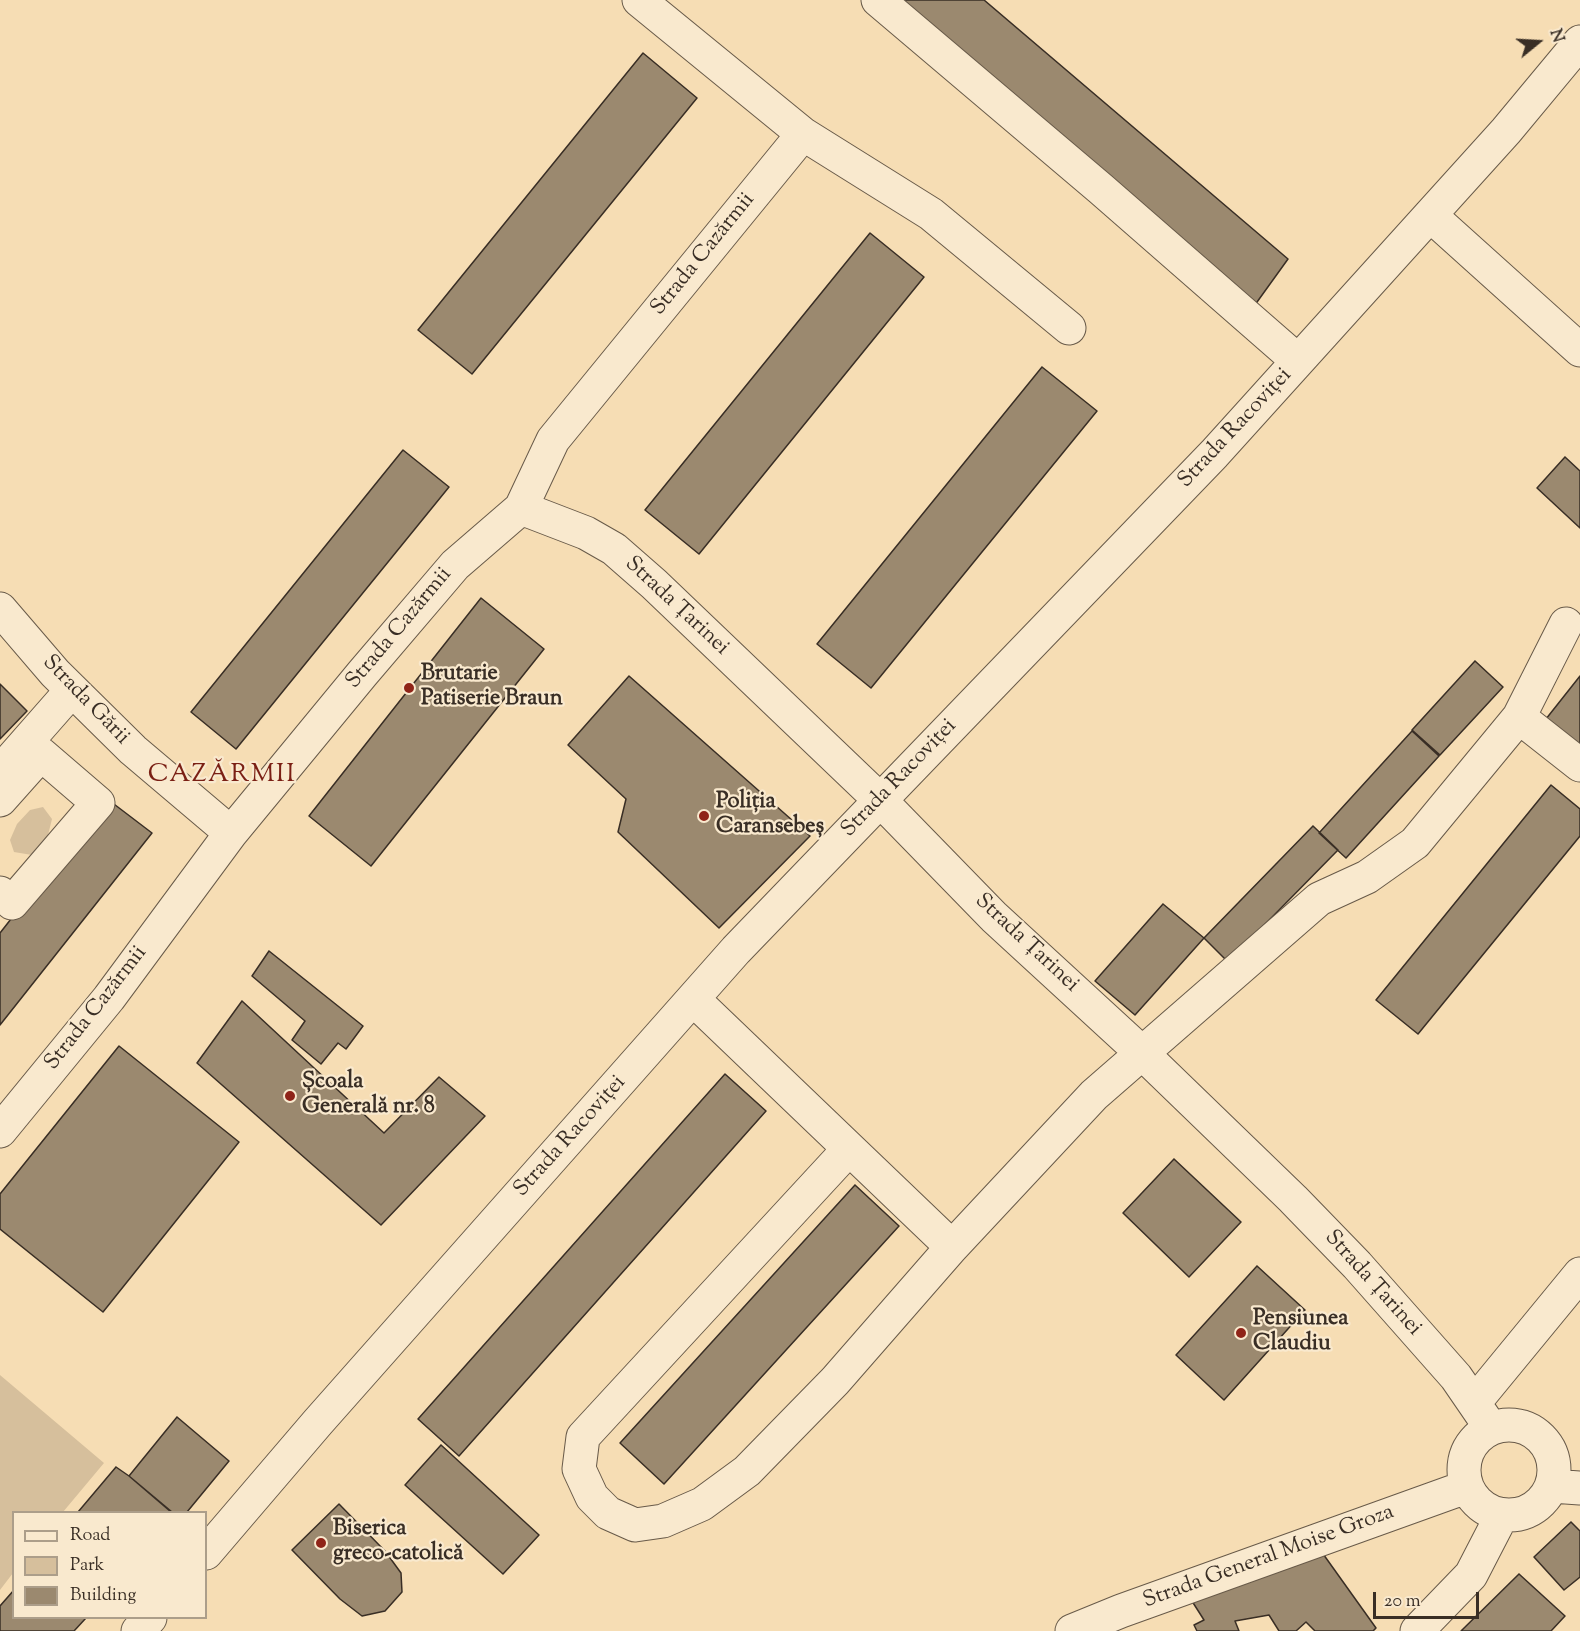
<!DOCTYPE html>
<html>
<head>
<meta charset="utf-8">
<style>
  body { margin:0 }
  #map { position:relative; width:1580px; height:1631px; overflow:hidden; background:#f6ddb4; font-family:"Sorts Mill Goudy",serif }
  canvas { display:block }
  .legend { position:absolute; left:12px; top:1511px; width:195px; height:108px; box-sizing:border-box; background:#f9e9ce; border:2px solid #ac9e8a; margin:0; padding:8px 10px; list-style:none; font-size:18px; color:#392e25 }
  .legend li { display:flex; align-items:center; gap:12px; height:30px }
  .legend b { width:30px; border:2px solid #ac9e8a }
  .north { position:absolute; left:1508px; top:12px; width:60px; height:60px; -webkit-text-stroke:4px #f9e9ce; paint-order:stroke; rotate:72deg; font-size:16px; font-weight:700; line-height:24px; text-align:center; color:#392e25 }
  .north::after { content:''; display:block; margin:auto; width:21px; height:27px; background:#392e25; clip-path:polygon(50% 0,100% 100%,50% 72%,0 100%) }
  .scale { position:absolute; left:1373px; top:1592px; width:106px; height:27px; box-sizing:border-box; border:3px solid #392e25; border-top:0; padding-left:8px; font-size:18px; line-height:21px; white-space:nowrap; color:#392e25; -webkit-text-stroke:4px #f9e9ce; paint-order:stroke }
</style>
</head>
<body>
<div id="map">
<canvas width="1580" height="1631"></canvas>
<ul class="legend">
<li><b style="height:8px;background:#f9e9ce"></b>Road</li>
<li><b style="height:16px;background:#d6bf9c"></b>Park</li>
<li><b style="height:16px;background:#9b896f"></b>Building</li>
</ul>
<div class="north">N</div>
<div class="scale">20 m</div>
</div>
<script>
const c = document.querySelector('canvas').getContext('2d');
c.lineJoin = 'round';
function fillPath(path, color) { c.fillStyle = color; c.fill(path, 'evenodd'); }
const poly = rows => new Path2D(rows.map(r => 'M' + r).join(''));
function trace(path, color, width, dash) { c.strokeStyle = color; c.lineWidth = width; c.lineCap = dash ? 'butt' : 'round'; c.setLineDash(dash || []); c.stroke(path); }
function write(font, color, halo, rows, align = 'center') {
  c.font = font + ' "Sorts Mill Goudy",serif'; c.lineWidth = 4.5; c.setLineDash([]); c.textBaseline = 'middle'; c.strokeStyle = halo; c.fillStyle = color; for (const [text, x, y, turn = 0] of rows) {
    c.save(); c.translate(x, y); c.rotate((+turn || 0) * Math.PI / 180); c.textAlign = isNaN(turn) ? turn : align; if (halo) c.strokeText(text, 0, 0); c.fillText(text, 0, 0); c.restore();
  }
}
fillPath(poly([
  [43,807,52,819,48,835,32,855,14,852,10,840,17,824,30,810],
  [0,1375,104,1463,63,1512,14,1512,13,1573,0,1590]
]), '#d6bf9c');
const building = poly([
  [890,0,984,0,1288,259,1252,309,890,0],
  [643,53,697,98,472,374,418,330,643,53],
  [870,233,924,277,699,554,645,510,870,233],
  [1042,367,1097,411,871,688,817,644,1042,367],
  [403,450,449,487,236,749,191,712,403,450],
  [1565,457,1580,471,1580,528,1537,488,1565,457],
  [481,598,544,649,371,866,309,816,481,598],
  [1475,661,1503,687,1440,755,1412,730,1475,661],
  [629,676,810,836,719,928,618,832,626,799,568,745,629,676],
  [1580,676,1580,754,1542,724,1580,676],
  [0,684,27,711,0,739,0,684],
  [1412,731,1439,756,1346,858,1319,833,1412,731],
  [1551,785,1580,809,1580,836,1418,1034,1376,1000,1551,785],
  [106,798,152,833,0,1025,0,933,106,798],
  [1313,826,1338,850,1228,962,1204,938,1313,826],
  [1163,904,1204,938,1135,1015,1095,981,1163,904],
  [269,951,363,1026,346,1049,338,1043,321,1064,292,1040,305,1021,252,976,269,951],
  [242,1001,384,1133,439,1077,485,1116,381,1225,197,1063,242,1001],
  [119,1046,239,1142,103,1312,0,1229,0,1194,119,1046],
  [725,1074,766,1111,459,1456,418,1419,725,1074],
  [1174,1159,1241,1222,1189,1277,1123,1213,1174,1159],
  [855,1185,899,1226,664,1484,620,1443,855,1185],
  [1257,1266,1305,1310,1224,1400,1176,1355,1257,1266],
  [177,1417,229,1461,187,1512,172,1512,129,1476,177,1417],
  [441,1445,539,1535,503,1574,405,1485,441,1445],
  [116,1467,129,1476,171,1512,78,1512,116,1467],
  [339,1504,385,1551,401,1573,402,1592,385,1611,362,1616,340,1599,292,1550,339,1504],
  [1571,1522,1580,1531,1580,1577,1564,1590,1534,1557,1571,1522],
  [1316,1544,1376,1628,1373,1631,1315,1631,1306,1622,1296,1631,1279,1631,1269,1615,1235,1621,1239,1631,1197,1631,1194,1625,1204,1620,1190,1598,1316,1544],
  [1519,1574,1565,1616,1551,1631,1461,1631,1519,1574],
  [14,1590,14,1618,86,1618,74,1631,0,1631,0,1606,14,1590]
]);
fillPath(building, '#9b896f');
trace(building, '#392e25', 1.5);
const minor = poly([
  [639,0,803,134,931,214,1069,328],
  [878,0,1101,189,1298,361],
  [1430,215,1580,350],
  [521,508,586,533,614,549,654,584,880,800,994,917,1142,1053,1293,1199,1357,1265,1456,1377,1491,1428],
  [0,609,55,673,133,750,231,833],
  [1519,717,1580,765],
  [7,764,72,690],
  [0,800,41,754,98,803,12,903,0,893],
  [693,999,952,1247],
  [0,1131,109,998,231,833,362,674,455,565,521,508,553,440,803,134],
  [848,1150,583,1437,579,1469,592,1497,608,1513,635,1525,663,1521,702,1504,747,1471,835,1381,952,1247,1094,1095,1319,899,1367,877,1415,843,1519,717,1566,624],
  [1474,1403,1580,1274],
  '1464 1470a45 45 0 1 1 90 0a45 45 0 1 1-90 0Z',
  [1552,1486,1580,1488],
  [206,1553,318,1422,736,950,1214,454,1506,131,1580,42],
  [138,1631,150,1618],
  [1072,1631,1121,1611,1466,1487],
  [1417,1631,1471,1575,1502,1515]
]);
trace(minor, '#685a49', 35);
trace(minor, '#f9e9ce', 33);
for (const [x, y, r, color] of [
  [409,688,6,"#8f2418"],
  [704,816,6,"#8f2418"],
  [290,1096,6,"#8f2418"],
  [1241,1333,6,"#8f2418"],
  [321,1543,6,"#8f2418"]
]) { const dot = new Path2D(); dot.arc(x, y, r, 0, 2 * Math.PI); c.fillStyle = color; c.fill(dot); trace(dot, '#f9e9ce', 2); }
write('22px', '#392e25', '#f9e9ce', [
  ["Strada Cazărmii",704,255,-51],
  ["Strada Racoviței",1236,429,-47],
  ["Strada Țarinei",676,607,43],
  ["Strada Cazărmii",400,629,-50],
  ["Strada Gării",85,701,46],
  ["Strada Racoviței",900,779,-46],
  ["Strada Țarinei",1026,944,43],
  ["Strada Cazărmii",97,1009,-52],
  ["Strada Racoviței",571,1137,-48],
  ["Strada Țarinei",1372,1284,48],
  ["Strada General Moise Groza",1269,1558,-20]
]);
write('bold 22px', '#392e25', '#f9e9ce', [
  ["Brutarie",421,675],
  ["Patiserie Braun",421,700],
  ["Poliția",716,803],
  ["Caransebeș",716,828],
  ["Școala",302,1083],
  ["Generală nr. 8",302,1108],
  ["Pensiunea",1253,1320],
  ["Claudiu",1253,1345],
  ["Biserica",333,1530],
  ["greco-catolică",333,1555]
], 'left');
c.letterSpacing = '1.5px';
write('26px', '#7a1f14', '#f9e9ce', [
  ["CAZĂRMII",222,777]
]);
c.letterSpacing = '0px';
</script>
</body>
</html>
